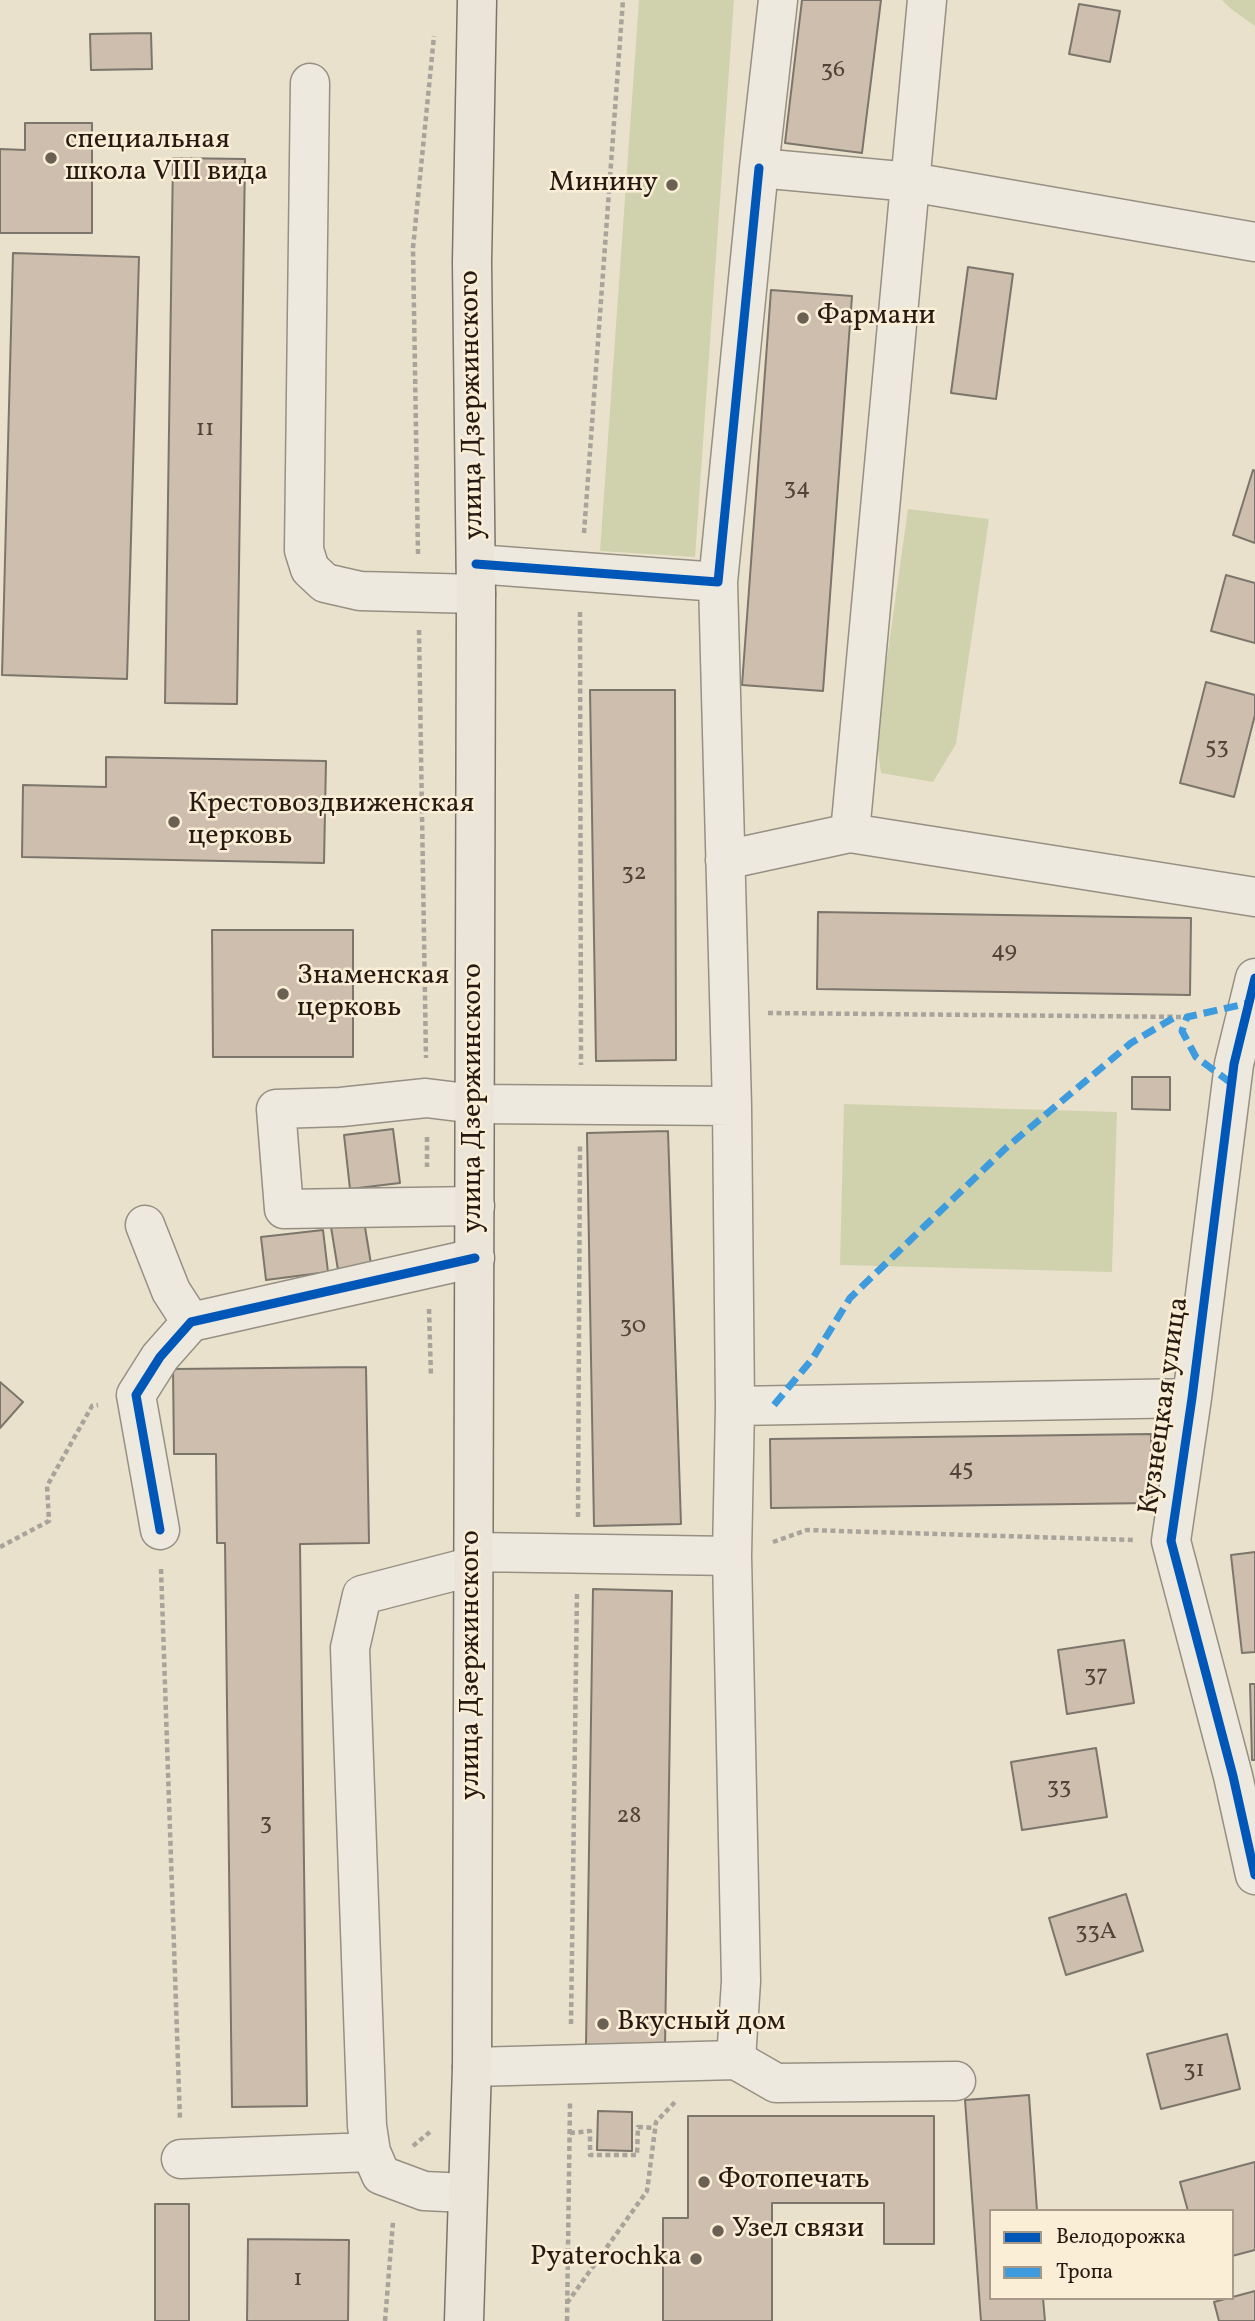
<!DOCTYPE html>
<html>
<head>
<meta charset="utf-8">
<style>
  body { margin:0 }
  #map { position:relative; width:1255px; height:2321px; overflow:hidden; background:#eae1cd; font-family:Vollkorn,serif }
  canvas { display:block }
  .legend { position:absolute; left:989px; top:2209px; width:245px; height:91px; box-sizing:border-box; background:#faeed6; border:2px solid #a69988; margin:0; padding:9px 12px; list-style:none; font-size:21px; color:#271a13 }
  .legend li { display:flex; align-items:center; gap:14px; height:35px }
  .legend b { width:35px; border:2px solid #a69988 }
</style>
</head>
<body>
<div id="map">
<canvas width="1255" height="2321"></canvas>
<ul class="legend">
<li><b style="height:9px;background:#0057b8"></b>Велодорожка</li>
<li><b style="height:9px;background:#3d9bde"></b>Тропа</li>
</ul>
</div>
<script>
const c = document.querySelector('canvas').getContext('2d');
c.lineJoin = 'round';
function fillPath(path, color) { c.fillStyle = color; c.fill(path, 'evenodd'); }
const poly = rows => new Path2D(rows.map(r => 'M' + r).join(''));
function trace(path, color, width, dash) { c.strokeStyle = color; c.lineWidth = width; c.lineCap = dash ? 'butt' : 'round'; c.setLineDash(dash || []); c.stroke(path); }
function write(font, color, halo, rows, align = 'center') {
  c.font = font + ' Vollkorn,serif'; c.lineWidth = 5; c.setLineDash([]); c.textBaseline = 'middle'; c.strokeStyle = halo; c.fillStyle = color; for (const [text, x, y, turn = 0] of rows) {
    c.save(); c.translate(x, y); c.rotate((+turn || 0) * Math.PI / 180); c.textAlign = isNaN(turn) ? turn : align; if (halo) c.strokeText(text, 0, 0); c.fillText(text, 0, 0); c.restore();
  }
}
fillPath(poly([
  [639,0,734,0,695,557,600,551],
  [1222,0,1255,0,1255,26,1231,9],
  [908,509,989,519,956,744,933,782,881,773,876,737],
  [844,1104,1117,1112,1112,1272,840,1265]
]), '#d0d2ad');
const building = poly([
  [802,0,881,0,862,153,785,143,802,0],
  [1079,4,1120,11,1110,62,1069,54,1079,4],
  [151,33,152,69,91,70,90,34,151,33],
  [25,123,92,123,92,233,0,233,0,149,25,150,25,123],
  [173,158,245,159,237,704,165,703,173,158],
  [13,253,139,257,127,679,2,675,13,253],
  [968,267,1013,274,996,399,951,393,968,267],
  [771,290,852,296,823,691,742,685,771,290],
  [1253,470,1255,471,1255,543,1233,535,1253,470],
  [1226,575,1255,583,1255,643,1211,631,1226,575],
  [1206,682,1255,695,1255,715,1234,797,1180,783,1206,682],
  [590,690,675,690,676,1060,596,1061,590,690],
  [106,757,326,761,324,863,22,857,23,785,106,787,106,757],
  [818,912,1191,918,1190,995,817,989,818,912],
  [212,930,353,930,353,1057,213,1057,212,930],
  [1132,1077,1170,1077,1170,1110,1132,1109,1132,1077],
  [393,1129,400,1183,350,1189,344,1135,393,1129],
  [668,1131,681,1524,594,1526,587,1133,668,1131],
  [364,1221,371,1264,338,1270,331,1227,364,1221],
  [323,1230,328,1272,266,1280,261,1237,323,1230],
  [366,1367,369,1543,300,1544,307,2106,232,2107,225,1543,217,1543,216,1454,174,1454,173,1369,366,1367],
  [0,1382,23,1402,0,1428,0,1382],
  [1151,1434,1152,1503,771,1508,770,1439,1151,1434],
  [1255,1552,1255,1652,1242,1653,1231,1555,1255,1552],
  [593,1589,672,1591,665,2047,586,2045,593,1589],
  [1124,1640,1134,1703,1067,1714,1058,1650,1124,1640],
  [1250,1684,1255,1684,1255,1760,1252,1760,1250,1684],
  [1096,1748,1107,1817,1022,1830,1011,1762,1096,1748],
  [1126,1894,1143,1951,1066,1975,1049,1918,1126,1894],
  [1227,2034,1240,2089,1161,2109,1147,2054,1227,2034],
  [1029,2095,1037,2211,991,2211,991,2298,1043,2298,1045,2321,981,2321,965,2100,1029,2095],
  [598,2111,632,2112,632,2151,597,2150,598,2111],
  [688,2116,934,2116,934,2244,884,2244,884,2203,772,2203,772,2321,663,2321,663,2218,688,2218,688,2116],
  [1255,2162,1255,2250,1232,2256,1232,2211,1188,2211,1180,2182,1255,2162],
  [155,2204,189,2204,189,2321,155,2321,155,2204],
  [248,2239,349,2240,348,2321,247,2321,248,2239],
  [1255,2291,1255,2321,1219,2321,1214,2302,1255,2291]
]);
fillPath(building, '#cebead');
trace(building, '#7b756b', 2);
const minor = poly([
  [778,0,759,168,911,182,1255,242],
  [310,83,304,550,310,569,325,583,360,591,476,594],
  [476,564,718,582],
  [850,833,927,0],
  [725,860,850,833,1255,897],
  [1255,978,1234,1064,1192,1398,1171,1541,1233,1776,1255,1875],
  [732,1106,718,582,759,168],
  [475,1206,284,1209,276,1109,341,1107,426,1098,475,1104,732,1106,735,1406,732,1556],
  [145,1225,171,1291,191,1322],
  [735,1406,1192,1398],
  [160,1530,136,1395,160,1357,191,1322,475,1258],
  [736,2060,776,2083,956,2081],
  [472,2067,736,2060,741,1981,732,1556,474,1552],
  [181,2159,371,2152],
  [467,2193,424,2191,381,2175,371,2152,367,2126,350,1648,362,1595,474,1566]
]);
const major = poly([
  [464,2321,472,2067,476,594,472,262,477,0]
]);
trace(minor, '#969083', 41);
trace(major, '#7b756b', 41);
trace(poly([
  [584,533,623,0],
  [418,554,413,248,434,36],
  [580,612,581,1065],
  [419,630,426,1058],
  [768,1013,1187,1017],
  [427,1137,427,1167],
  [429,1309,431,1377],
  [578,1517,580,1144],
  [773,1542,807,1530,1133,1540],
  [0,1547,49,1521,47,1486,92,1406,98,1405],
  [161,1569,180,2120],
  [571,2024,577,1592],
  [570,2133,590,2131,590,2155,637,2155,638,2127,655,2128],
  [413,2146,431,2131],
  [567,2303,647,2191,656,2122,675,2102],
  [385,2321,393,2222],
  [567,2321,570,2103]
]), '#a8a39b', 4.5, [5, 3.5]);
trace(minor, '#ede9df', 38);
trace(major, '#ebe4d9', 38);
trace(poly([
  [1231,1083,1196,1057,1182,1031,1187,1017,1249,1003],
  [774,1405,813,1358,850,1298,1007,1147,1131,1043,1175,1017]
]), '#3d9bde', 7, [14, 7]);
trace(poly([
  [476,564,718,582,759,168],
  [1255,978,1234,1064,1192,1398,1171,1541,1233,1776,1255,1875],
  [160,1530,136,1395,160,1357,191,1322,475,1258]
]), '#0057b8', 9);
for (const [x, y, r, color] of [
  [51,158,7,"#6b6054"],
  [672,185,7,"#6b6054"],
  [803,318,7,"#6b6054"],
  [174,822,7,"#6b6054"],
  [283,994,7,"#6b6054"],
  [603,2024,7,"#6b6054"],
  [704,2182,7,"#6b6054"],
  [718,2231,7,"#6b6054"],
  [696,2259,7,"#6b6054"]
]) { const dot = new Path2D(); dot.arc(x, y, r, 0, 2 * Math.PI); c.fillStyle = color; c.fill(dot); trace(dot, '#faeed6', 2.5); }
write('24px', '#51433a', null, [
  ["36",833,72],
  ["11",205,431],
  ["34",797,490],
  ["53",1217,749],
  ["32",634,875],
  ["49",1004,953],
  ["30",633,1328],
  ["45",961,1471],
  ["37",1096,1677],
  ["33",1059,1789],
  ["28",629,1818],
  ["3",266,1825],
  ["33А",1096,1934],
  ["31",1194,2072],
  ["1",298,2281]
]);
write('28px', '#271a13', '#faeed6', [
  ["специальная",65,142],
  ["школа VIII вида",65,174],
  ["Минину",658,185,"right"],
  ["Фармани",817,318],
  ["Крестовоздвиженская",188,806],
  ["церковь",188,838],
  ["Знаменская",297,978],
  ["церковь",297,1010],
  ["Вкусный дом",617,2024],
  ["Фотопечать",718,2182],
  ["Узел связи",732,2231],
  ["Pyaterochka",682,2259,"right"]
], 'left');
write('28px', '#271a13', '#faeed6', [
  ["улица Дзержинского",474,405,-91],
  ["улица Дзержинского",475,1098,-90],
  ["Кузнецкая улица",1166,1406,-82],
  ["улица Дзержинского",473,1665,-90]
]);
</script>
</body>
</html>
